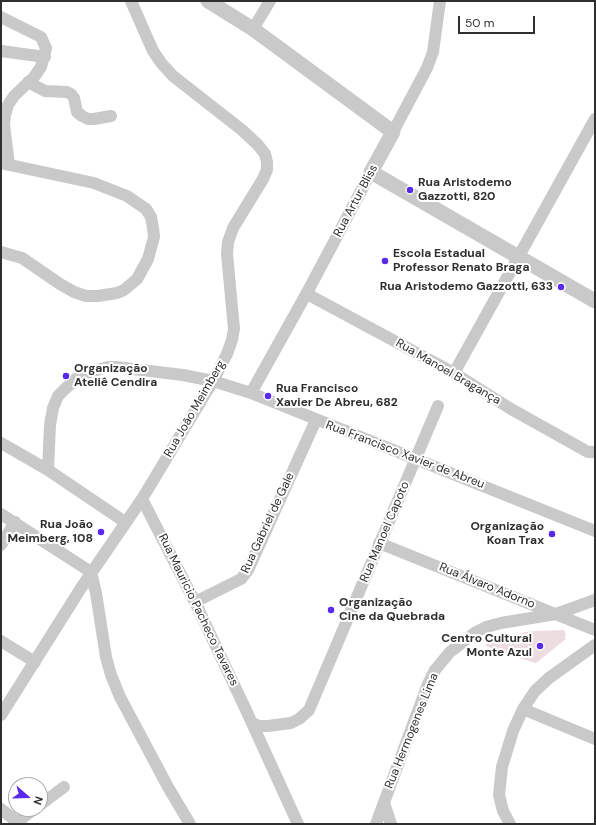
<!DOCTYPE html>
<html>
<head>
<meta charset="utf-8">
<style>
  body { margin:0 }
  #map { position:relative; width:596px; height:825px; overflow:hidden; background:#fff; font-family:"DM Sans",sans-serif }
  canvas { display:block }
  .frame { position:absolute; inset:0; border:2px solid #2f2f2f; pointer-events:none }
  .north { position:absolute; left:8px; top:777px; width:40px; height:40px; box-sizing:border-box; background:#fff; border:1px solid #acacac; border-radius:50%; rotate:110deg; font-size:11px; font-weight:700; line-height:16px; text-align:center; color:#2f2f2f }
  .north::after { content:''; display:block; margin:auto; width:14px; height:18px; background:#592aed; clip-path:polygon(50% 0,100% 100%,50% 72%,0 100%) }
  .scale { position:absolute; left:458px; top:16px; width:77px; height:18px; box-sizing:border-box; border:2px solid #2f2f2f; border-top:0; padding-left:5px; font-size:12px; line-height:14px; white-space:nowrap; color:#2f2f2f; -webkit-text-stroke:3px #fff; paint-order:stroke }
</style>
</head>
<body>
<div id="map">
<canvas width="596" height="825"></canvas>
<div class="frame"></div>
<div class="north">N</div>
<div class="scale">50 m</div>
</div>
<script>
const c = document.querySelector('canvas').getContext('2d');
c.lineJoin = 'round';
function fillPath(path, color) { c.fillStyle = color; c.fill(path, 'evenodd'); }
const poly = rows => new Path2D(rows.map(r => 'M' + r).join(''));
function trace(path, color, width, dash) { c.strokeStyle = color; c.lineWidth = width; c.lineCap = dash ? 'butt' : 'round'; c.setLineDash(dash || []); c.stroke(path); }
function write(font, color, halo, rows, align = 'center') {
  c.font = font + ' "DM Sans",sans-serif'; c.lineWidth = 4; c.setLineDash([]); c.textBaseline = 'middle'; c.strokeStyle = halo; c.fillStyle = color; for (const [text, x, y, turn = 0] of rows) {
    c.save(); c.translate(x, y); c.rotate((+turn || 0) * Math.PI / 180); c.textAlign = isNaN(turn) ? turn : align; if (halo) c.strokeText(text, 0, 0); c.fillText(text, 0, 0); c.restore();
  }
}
fillPath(poly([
  [564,630,566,635,565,637,566,639,536,663,502,653,484,645,525,632,538,631]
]), '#eddce0');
trace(poly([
  [1,17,41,37,46,48,41,67,34,77,14,96,8,105,5,115,4,125,9,165],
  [253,29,270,1],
  [1,51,45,57],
  [28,82,45,91,67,92,71,94,74,98,77,112,82,116,88,119,94,119,111,116],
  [393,132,427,68,433,52,440,1],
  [1,163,94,183,127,196,146,209,151,217,153,228,154,237,148,259,137,279,124,290,117,293,98,296,86,296,74,292,60,284,22,258,1,252],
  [307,294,454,373,511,409,588,452,595,452],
  [454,373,595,119],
  [251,393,309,289,371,172],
  [1,443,48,470,125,522],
  [48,470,50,425,53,408,58,396,65,389,77,378,93,371,108,367,116,367,183,375,213,381,251,393,595,531],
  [142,499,195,602,246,710,298,824],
  [1,514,91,572,96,593,106,657,111,675,120,697,168,787,190,824],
  [379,543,595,630],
  [1,545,15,522],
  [195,602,241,579,248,570,316,420],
  [1,641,35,662],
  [523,709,595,739],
  [1,715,81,588,142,499,213,381,227,354,232,340,234,329,227,254,228,242,233,228,263,179,267,170,267,162,265,154,258,145,242,130,173,76,162,64,153,51,131,1],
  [252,723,259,726,268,726,291,723,299,719,309,710,438,406],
  [384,803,391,824],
  [40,805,64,787],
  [1,809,11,817,17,824],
  [16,823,34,809],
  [376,824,428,684,435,670,450,652,476,632,486,627,501,623,556,614,595,600],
  [510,824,503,811,499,795,502,767,513,731,523,709,535,691,549,678,595,645]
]), '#c9c9c9', 12);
trace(poly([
  [208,1,253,29,393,132,371,172,595,301]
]), '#c9c9c9', 15);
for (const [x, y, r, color] of [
  [410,190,4,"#592aed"],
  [385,261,4,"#592aed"],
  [561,287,4,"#592aed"],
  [66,376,4,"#592aed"],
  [268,396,4,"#592aed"],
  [101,532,4,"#592aed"],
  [552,534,4,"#592aed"],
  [331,610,4,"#592aed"],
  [540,646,4,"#592aed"]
]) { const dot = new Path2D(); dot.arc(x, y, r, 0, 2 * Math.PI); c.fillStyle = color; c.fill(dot); trace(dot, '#fff', 1.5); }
write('bold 12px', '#2f2f2f', '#fff', [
  ["Rua Aristodemo",418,183],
  ["Gazzotti, 820",418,197],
  ["Escola Estadual",393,254],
  ["Professor Renato Braga",393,268],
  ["Rua Aristodemo Gazzotti, 633",553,287,"right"],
  ["Organização",74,369],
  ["Ateliê Cendira",74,383],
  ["Rua Francisco",276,389],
  ["Xavier De Abreu, 682",276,403],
  ["Rua João",93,525,"right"],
  ["Meimberg, 108",93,539,"right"],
  ["Organização",544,527,"right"],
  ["Koan Trax",544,541,"right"],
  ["Organização",339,603],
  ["Cine da Quebrada",339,617],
  ["Centro Cultural",532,639,"right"],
  ["Monte Azul",532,653,"right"]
], 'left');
write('12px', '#2f2f2f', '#fff', [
  ["Rua Artur Bliss",356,201,-62],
  ["Rua Manoel Bragança",448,372,30],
  ["Rua João Meimberg",195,409,-60],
  ["Rua Francisco Xavier de Abreu",405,455,21],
  ["Rua Gabriel de Gale",268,523,-65],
  ["Rua Manoel Capoto",385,532,-67],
  ["Rua Álvaro Adorno",487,586,22],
  ["Rua Mauricio Pacheco Tavares",198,610,64],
  ["Rua Hermogenes Lima",412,731,-68]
]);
</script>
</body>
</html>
